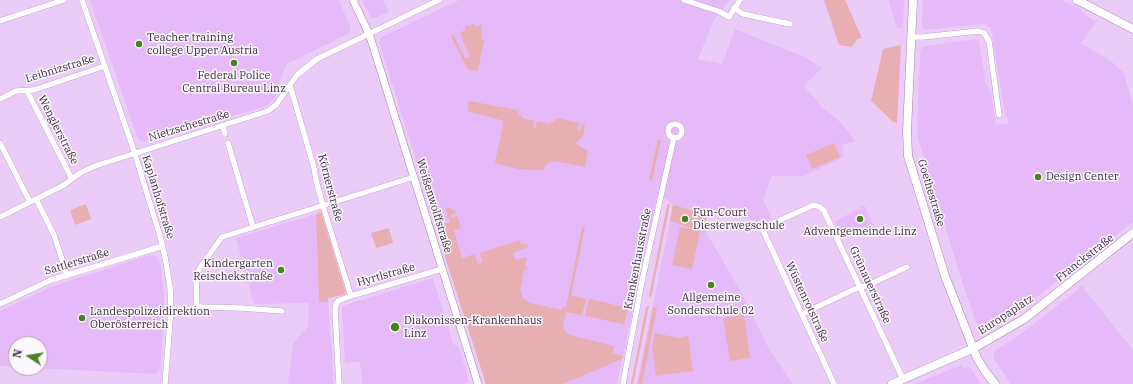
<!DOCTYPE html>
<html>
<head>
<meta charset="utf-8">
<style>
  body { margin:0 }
  #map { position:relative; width:1133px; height:384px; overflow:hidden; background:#ebccf9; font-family:"IBM Plex Serif",serif }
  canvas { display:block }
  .north { position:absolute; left:8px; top:336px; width:40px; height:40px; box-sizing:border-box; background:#fcf8fe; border:1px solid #afa6b3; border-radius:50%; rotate:282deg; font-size:11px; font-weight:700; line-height:16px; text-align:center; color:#3c2c42 }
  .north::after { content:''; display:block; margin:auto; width:14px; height:18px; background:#468220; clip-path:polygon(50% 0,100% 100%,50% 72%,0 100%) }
</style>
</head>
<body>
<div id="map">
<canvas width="1133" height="384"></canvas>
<div class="north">N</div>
</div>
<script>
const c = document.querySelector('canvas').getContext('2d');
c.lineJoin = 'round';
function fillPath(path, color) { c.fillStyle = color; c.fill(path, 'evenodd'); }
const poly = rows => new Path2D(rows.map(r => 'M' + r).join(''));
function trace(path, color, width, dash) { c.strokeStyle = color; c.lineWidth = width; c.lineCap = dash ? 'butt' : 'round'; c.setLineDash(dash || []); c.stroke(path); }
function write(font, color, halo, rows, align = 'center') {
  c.font = font + ' "IBM Plex Serif",serif'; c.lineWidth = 3; c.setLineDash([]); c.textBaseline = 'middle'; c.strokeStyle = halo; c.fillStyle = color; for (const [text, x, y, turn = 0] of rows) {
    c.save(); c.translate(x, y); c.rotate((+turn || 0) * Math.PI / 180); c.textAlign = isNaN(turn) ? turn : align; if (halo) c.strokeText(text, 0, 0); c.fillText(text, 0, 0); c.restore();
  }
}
fillPath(poly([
  [90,0,339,0,351,29,348,34,287,64,280,80,279,85,276,96,267,106,142,142,137,137],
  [362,0,383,0,389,12,375,18,371,18],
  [459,0,730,0,714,20,698,59,722,64,735,29,805,57,822,68,804,86,824,109,838,120,856,141,842,145,844,150,842,152,844,157,804,176,772,176,763,200,772,218,755,226,751,219,708,214,673,205,661,195,657,195,617,384,486,384,449,269,422,179,379,42,380,39,382,37],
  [888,0,904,0,903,29,897,28],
  [923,0,1061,0,1082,10,1081,11,1096,22,1084,40,1081,43,1111,61,1124,73,1133,106,1133,222,1038,296,986,328,982,328,977,324,965,291,917,135,920,51,922,47,924,46,975,39,979,41,986,85,991,91,996,125,1009,123,1004,109,991,28,984,24,924,30,922,23],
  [864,205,874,226,843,239,835,222],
  [316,214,319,302,328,302,334,384,288,384,293,344,308,326,309,303,254,304,236,238],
  [670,221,706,232,739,288,769,349,793,384,637,384],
  [150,255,156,256,160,262,164,293,164,326,160,369,158,372,154,374,36,368,40,368,40,344,16,344,16,367,0,366,0,311,53,286],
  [433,278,453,344,459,347,469,382,462,384,362,384,360,362,345,363,342,308,345,305],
  [1082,286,1133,350,1133,384,1011,384,995,361,993,355,995,351,1025,331],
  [962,365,962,368,970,367,981,384,914,384]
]), '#e6baf9');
fillPath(poly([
  [824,0,845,0,862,38,857,39,852,47,839,45],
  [474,24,476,27,482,24,481,39,484,40,478,70,474,71,467,69,451,36,453,34,465,58,470,57,461,36,461,32,466,30,464,27,469,25,472,30,470,25],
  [901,45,897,123,893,122,871,101,883,49],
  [469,101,517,110,518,112,518,115,522,116,522,118,534,121,533,129,535,129,537,121,550,124,550,122,554,122,557,118,579,123,577,130,580,131,582,124,585,124,583,137,575,143,588,151,585,167,554,161,549,162,544,169,540,170,519,169,496,164,495,162,504,121,467,111],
  [658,140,661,140,652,181,649,180,657,143],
  [834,143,840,157,812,169,806,155],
  [426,178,429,180,435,197,435,206,442,225,450,222,445,207,455,210,456,213,451,215,451,218,457,216,461,228,454,230,462,258,475,254,478,264,483,262,480,253,519,240,520,243,529,245,526,248,513,253,514,257,516,257,515,260,527,257,525,266,528,267,527,271,524,270,520,290,523,298,530,303,562,310,563,305,566,308,582,227,585,227,571,295,586,299,582,315,566,312,563,324,564,329,568,334,574,336,614,346,613,353,623,356,622,359,563,384,486,384,449,269,422,179],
  [669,203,670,204,651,298,649,296,667,206],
  [86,204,91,219,75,225,70,210],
  [673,205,708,214,704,229,706,232,700,231,692,269,672,265,680,227,697,230,670,221],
  [321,212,345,290,345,294,343,295,328,298,328,302,319,302,316,214],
  [389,228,393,243,376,248,371,233],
  [589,299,628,308,624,324,585,316],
  [648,306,649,306,633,384,631,384,646,307],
  [653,307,657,308,656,313,642,384,638,384],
  [744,315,750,358,730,361,723,318],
  [655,333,678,338,688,336,693,371,656,376,652,348]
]), '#e7afb1');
const minor = poly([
  [82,0,133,148,160,236,165,257,170,287,171,309,165,384],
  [684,0,718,11,729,17,740,0],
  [734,8,743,14,790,24],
  [0,21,64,0],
  [911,37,923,37,978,31,984,33,989,41,999,115],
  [290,85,314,168,316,180,323,206,351,296],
  [27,91,72,179],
  [0,99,16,91,34,90,105,66],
  '668 131a7 7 0 1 1 14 0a7 7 0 1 1-14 0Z',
  [223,126,225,134],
  [0,143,30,202],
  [228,143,253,227],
  [36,199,54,235,67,275],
  [0,217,64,185,80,173,95,166,268,111,276,105,297,75,317,59,439,0],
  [0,304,51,280,163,246],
  [197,308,196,275,201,266,222,237,414,177],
  [171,309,192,309,201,307,241,308,282,311],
  [802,314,855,289,866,286,907,267],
  [339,384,335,310,336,304,338,301,351,296,442,269],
  [623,384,642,281,674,137],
  [834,384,762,228,814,205,820,207,824,211,903,379]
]);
const tertiary = poly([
  [353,0,369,34,373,46,478,384]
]);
const secondary = poly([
  [913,0,907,131,908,156,945,276,977,358,985,371,995,384],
  [1077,0,1133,29],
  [892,384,974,348,1024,319,1133,233]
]);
trace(minor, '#a681b5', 6);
trace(tertiary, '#a681b5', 8);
trace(secondary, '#a681b5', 9);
trace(minor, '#fff', 5.5);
trace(tertiary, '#fff', 7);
trace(secondary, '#fff', 8);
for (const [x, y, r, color] of [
  [139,44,4,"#468220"],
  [234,63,4,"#468220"],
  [1038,177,4,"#468220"],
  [685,219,4,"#468220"],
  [860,219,4,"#468220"],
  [281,270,4,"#468220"],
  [711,285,4,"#468220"],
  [82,318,4,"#468220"],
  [395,327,5,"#468220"]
]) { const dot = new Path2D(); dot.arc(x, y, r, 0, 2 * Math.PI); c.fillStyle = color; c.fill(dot); trace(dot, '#fcf8fe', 1.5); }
write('11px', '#3c2c42', '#fcf8fe', [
  ["Teacher training",147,38],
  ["college Upper Austria",147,51],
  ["Federal Police",234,76,"center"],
  ["Central Bureau Linz",234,89,"center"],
  ["Design Center",1046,177],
  ["Fun-Court",693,213],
  ["Diesterwegschule",693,226],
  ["Adventgemeinde Linz",860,232,"center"],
  ["Kindergarten",273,264,"right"],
  ["Reischekstraße",273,277,"right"],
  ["Allgemeine",711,298,"center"],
  ["Sonderschule 02",711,311,"center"],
  ["Landespolizeidirektion",90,312],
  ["Oberösterreich",90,325],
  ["Diakonissen-Krankenhaus",404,321],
  ["Linz",404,334]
], 'left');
write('11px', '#3c2c42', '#fcf8fe', [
  ["Leibnizstraße",60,69,-17],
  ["Nietzschestraße",189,126,-17],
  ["Wenglerstraße",58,130,63],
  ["Körnerstraße",330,188,75],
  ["Goethestraße",931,193,73],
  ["Kaplanhofstraße",158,197,73],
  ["Weißenwolffstraße",434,206,73],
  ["Franckstraße",1085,258,-38],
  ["Krankenhausstraße",638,259,-79],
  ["Sattlerstraße",77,262,-17],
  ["Hyrtlstraße",386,275,-16],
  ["Grünauerstraße",870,285,65],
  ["Wüstenrotstraße",807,302,65],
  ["Europaplatz",1006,315,-33]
]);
</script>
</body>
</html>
